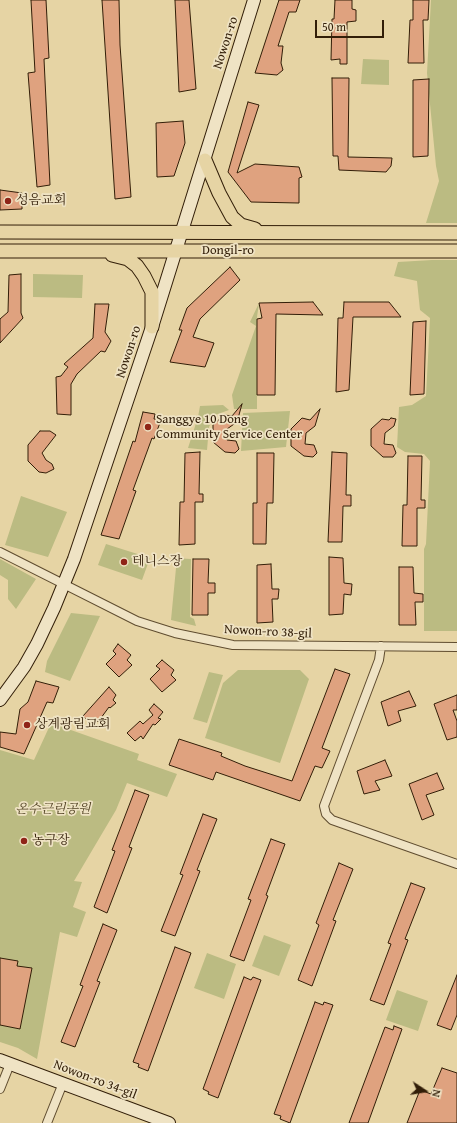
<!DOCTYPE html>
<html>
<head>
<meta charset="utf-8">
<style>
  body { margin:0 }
  #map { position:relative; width:457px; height:1123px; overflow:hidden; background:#e6d4a4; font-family:"Gentium Book Plus",serif }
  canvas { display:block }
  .north { position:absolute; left:405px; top:1071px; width:40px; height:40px; -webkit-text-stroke:3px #efe3c4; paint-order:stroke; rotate:102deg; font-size:11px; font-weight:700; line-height:16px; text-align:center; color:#321e08 }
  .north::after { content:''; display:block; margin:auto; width:14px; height:18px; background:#321e08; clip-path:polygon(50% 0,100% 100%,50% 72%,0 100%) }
  .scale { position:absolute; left:315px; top:20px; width:69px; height:18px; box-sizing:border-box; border:2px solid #321e08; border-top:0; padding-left:5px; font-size:12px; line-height:14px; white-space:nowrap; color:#321e08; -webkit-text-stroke:3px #efe3c4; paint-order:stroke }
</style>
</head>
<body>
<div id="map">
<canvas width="457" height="1123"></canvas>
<div class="north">N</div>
<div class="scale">50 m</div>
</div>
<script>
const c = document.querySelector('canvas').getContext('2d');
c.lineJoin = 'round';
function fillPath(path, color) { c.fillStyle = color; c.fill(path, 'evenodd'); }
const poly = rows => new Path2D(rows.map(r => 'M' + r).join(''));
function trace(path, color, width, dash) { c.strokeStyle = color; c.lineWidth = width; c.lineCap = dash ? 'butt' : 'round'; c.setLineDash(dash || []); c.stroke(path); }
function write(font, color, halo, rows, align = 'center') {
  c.font = font + ' "Gentium Book Plus","Noto Serif KR",serif'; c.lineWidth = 3.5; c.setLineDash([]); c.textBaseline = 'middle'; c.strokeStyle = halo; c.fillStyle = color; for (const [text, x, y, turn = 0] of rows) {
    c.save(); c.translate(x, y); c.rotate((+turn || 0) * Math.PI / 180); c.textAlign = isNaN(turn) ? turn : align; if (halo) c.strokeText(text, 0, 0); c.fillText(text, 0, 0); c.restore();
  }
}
fillPath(poly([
  [431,0,457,0,457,223,426,223,439,181,436,166,427,73],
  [363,59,389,60,389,85,361,84],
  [432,260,457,260,457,631,424,631,424,549,426,544,430,461,424,454,405,452,397,447,399,407,412,405,426,396,430,318,420,310,417,281,394,276,398,262],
  [33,274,83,275,82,298,33,297],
  [259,303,257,317,257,409,234,409,232,395,256,326,250,322],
  [223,405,229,410,215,415,209,427,207,450,188,448,198,417,200,406],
  [290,411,286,447,241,451,243,413],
  [21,496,67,512,48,557,5,545],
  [106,544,150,558,142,580,98,565],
  [173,558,191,559,190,617,194,619,196,626,171,620,176,568],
  [0,559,36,579,16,609,8,599,8,580,0,575],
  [71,613,100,616,70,681,45,672,47,661],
  [238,670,300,670,309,679,280,763,205,738,223,683],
  [209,672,223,675,207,723,193,719],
  [51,723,139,754,137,760,177,774,167,797,127,783,116,810,74,881,82,882,73,907,86,912,77,937,60,932,37,1059,18,1048,0,1042,0,750,34,760],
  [264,935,291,945,279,976,252,966],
  [207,953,236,964,224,999,194,988],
  [397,990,428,1001,418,1031,386,1020]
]), '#bbbb82');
const building = poly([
  [31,0,46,0,49,58,44,59,50,185,37,187,28,73,35,72,31,0],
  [102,0,119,0,120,45,131,197,115,199,102,0],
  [175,0,189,0,196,89,179,92,175,0],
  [279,0,300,0,296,12,289,12,278,46,283,46,281,63,283,70,277,75,255,73,279,0],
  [335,0,352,0,352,9,356,10,356,21,347,22,347,64,340,64,340,59,331,60,332,19,334,19,335,0],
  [413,0,429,0,428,20,423,20,424,63,408,63,410,20,413,20,413,0],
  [332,78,349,78,348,157,392,158,391,166,386,172,339,170,338,156,333,156,332,78],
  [429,79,428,156,413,157,413,80,429,79],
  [248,102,259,105,237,173,255,164,299,167,302,177,299,178,299,203,251,202,228,172,248,102],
  [183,121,185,143,174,176,157,177,156,123,183,121],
  [0,190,22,193,22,209,0,210,0,190],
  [230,267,240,280,200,319,193,337,214,343,205,367,170,362,182,330,179,330,187,308,230,267],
  [21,274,21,313,23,318,0,343,0,319,8,312,9,275,21,274],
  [313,302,323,315,276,314,275,395,257,395,257,319,262,318,259,303,313,302],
  [344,302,389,302,401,317,353,317,349,390,336,392,338,318,343,318,344,302],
  [95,304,109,304,105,332,111,341,105,352,101,351,77,374,71,384,71,415,57,414,56,377,61,376,68,367,64,364,93,338,95,304],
  [426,321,424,394,410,395,413,322,426,321],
  [242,404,237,422,227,429,227,440,236,441,239,449,235,453,225,452,213,442,213,425,224,415,232,416,242,404],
  [320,409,315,426,306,433,305,444,314,445,317,453,313,457,304,456,291,446,291,429,302,418,310,420,320,409],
  [143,412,155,414,154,419,161,420,154,439,152,438,133,490,136,491,119,539,101,535,133,441,135,442,143,412],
  [391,418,396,419,394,426,385,433,384,444,393,445,396,453,393,457,383,457,371,446,371,429,382,419,389,420,391,418],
  [40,431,50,431,56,435,42,453,46,460,52,464,54,469,46,473,39,472,28,461,28,445,40,431],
  [200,452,199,494,203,494,203,502,195,502,195,544,179,545,180,502,184,502,185,453,200,452],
  [332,452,347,453,346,495,351,495,351,506,343,506,342,542,328,542,332,452],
  [257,453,274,453,273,503,267,503,266,544,253,544,253,503,257,503,257,453],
  [408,456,422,456,421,500,425,500,425,508,417,508,417,546,402,546,403,505,407,505,408,456],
  [329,557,343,558,344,583,352,584,351,595,344,594,343,614,329,615,329,557],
  [193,559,209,559,208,583,215,583,215,593,208,593,208,615,192,615,193,559],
  [271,564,272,589,279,589,278,599,272,599,273,622,257,623,257,565,271,564],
  [399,567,413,567,414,593,423,594,423,602,415,602,416,625,399,625,399,567],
  [118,644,131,655,127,660,132,665,119,677,106,664,116,654,113,651,118,644],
  [162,660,174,670,171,675,176,680,162,692,150,679,160,669,156,666,162,660],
  [335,669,350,674,322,748,330,751,322,768,315,766,300,801,216,772,213,780,169,765,179,739,222,753,221,756,245,766,292,781,335,669],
  [36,681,59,687,53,703,47,702,24,754,0,747,0,732,16,734,20,709,28,702,36,681],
  [109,687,116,695,113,700,116,703,110,708,109,707,98,722,96,719,91,724,83,716,109,687],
  [409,691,416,706,398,711,401,721,388,726,381,702,409,691],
  [457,695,457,710,453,710,457,721,457,737,447,740,434,704,457,695],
  [154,704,163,712,158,718,161,719,155,725,153,724,143,739,141,736,135,741,127,733,140,721,143,724,153,715,149,710,154,704],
  [385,760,392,776,375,781,380,790,364,794,357,771,385,760],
  [437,773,444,789,426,795,434,815,422,820,409,784,437,773],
  [135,790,149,795,129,847,132,848,107,913,94,907,115,851,112,850,135,790],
  [203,814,217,819,197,870,200,871,175,936,161,931,183,875,180,874,203,814],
  [271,839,285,844,266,895,268,896,244,961,230,956,251,900,248,899,271,839],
  [339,863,353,869,333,920,336,921,312,986,298,980,319,925,316,923,339,863],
  [411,883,425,888,405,939,408,940,384,1005,370,1000,391,944,388,943,411,883],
  [103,924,117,930,97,981,100,982,75,1047,61,1042,83,986,80,985,103,924],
  [175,947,191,953,148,1071,138,1067,139,1064,133,1062,175,947],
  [0,958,18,961,17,966,32,968,20,1029,0,1025,0,958],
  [457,975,457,1015,451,1030,437,1025,457,975],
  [244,977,251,980,253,977,261,980,218,1098,208,1094,209,1092,203,1089,244,977],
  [315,1002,323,1005,324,1002,333,1005,290,1123,280,1119,281,1116,274,1114,315,1002],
  [394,1026,402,1029,368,1123,349,1123,385,1027,393,1030,394,1026],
  [442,1068,457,1073,457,1123,407,1123,420,1090,431,1094,442,1068]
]);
fillPath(building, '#dfa27f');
trace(building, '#321e08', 1);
const street = poly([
  [0,552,137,621,175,633,233,645,457,647],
  [381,646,379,660,324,806,326,814,332,820,457,864],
  [0,1089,10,1064],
  [47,1123,63,1083]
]);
const secondary = poly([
  [0,700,24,667,37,644,54,608,74,559,152,327,254,0],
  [0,1060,169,1123]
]);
const primary = poly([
  [205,160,219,193,232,217,241,225,255,229],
  [0,232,457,233],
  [0,251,457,251],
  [112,255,128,259,137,266,144,276,152,292,152,327]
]);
trace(street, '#5f4c2f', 10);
trace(secondary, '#321e08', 14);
trace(primary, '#321e08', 15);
trace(street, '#efe3c4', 8);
trace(secondary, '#efe3c4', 12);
trace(primary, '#e6d4a4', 13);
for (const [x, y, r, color] of [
  [8,201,4,"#8f2418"],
  [148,427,4,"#8f2418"],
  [124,562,4,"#8f2418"],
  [27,725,4,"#8f2418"],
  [24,841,4,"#8f2418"]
]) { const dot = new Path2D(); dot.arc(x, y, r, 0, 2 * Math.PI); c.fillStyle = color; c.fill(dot); trace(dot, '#efe3c4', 1.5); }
write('13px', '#321e08', '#efe3c4', [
  ["Nowon-ro",226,43,-72],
  ["Dongil-ro",228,251],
  ["Nowon-ro",129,352,-72],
  ["Nowon-ro 38-gil",268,632,3],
  ["Nowon-ro 34-gil",95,1080,21]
]);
write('13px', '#321e08', '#efe3c4', [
  ["성음교회",16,201],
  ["Sanggye 10 Dong",156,420],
  ["Community Service Center",156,435],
  ["테니스장",132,562],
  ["상계광림교회",35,725],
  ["농구장",32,841]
], 'left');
write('italic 13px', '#544526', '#efe3c4', [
  ["온수근린공원",53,810]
]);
</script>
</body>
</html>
